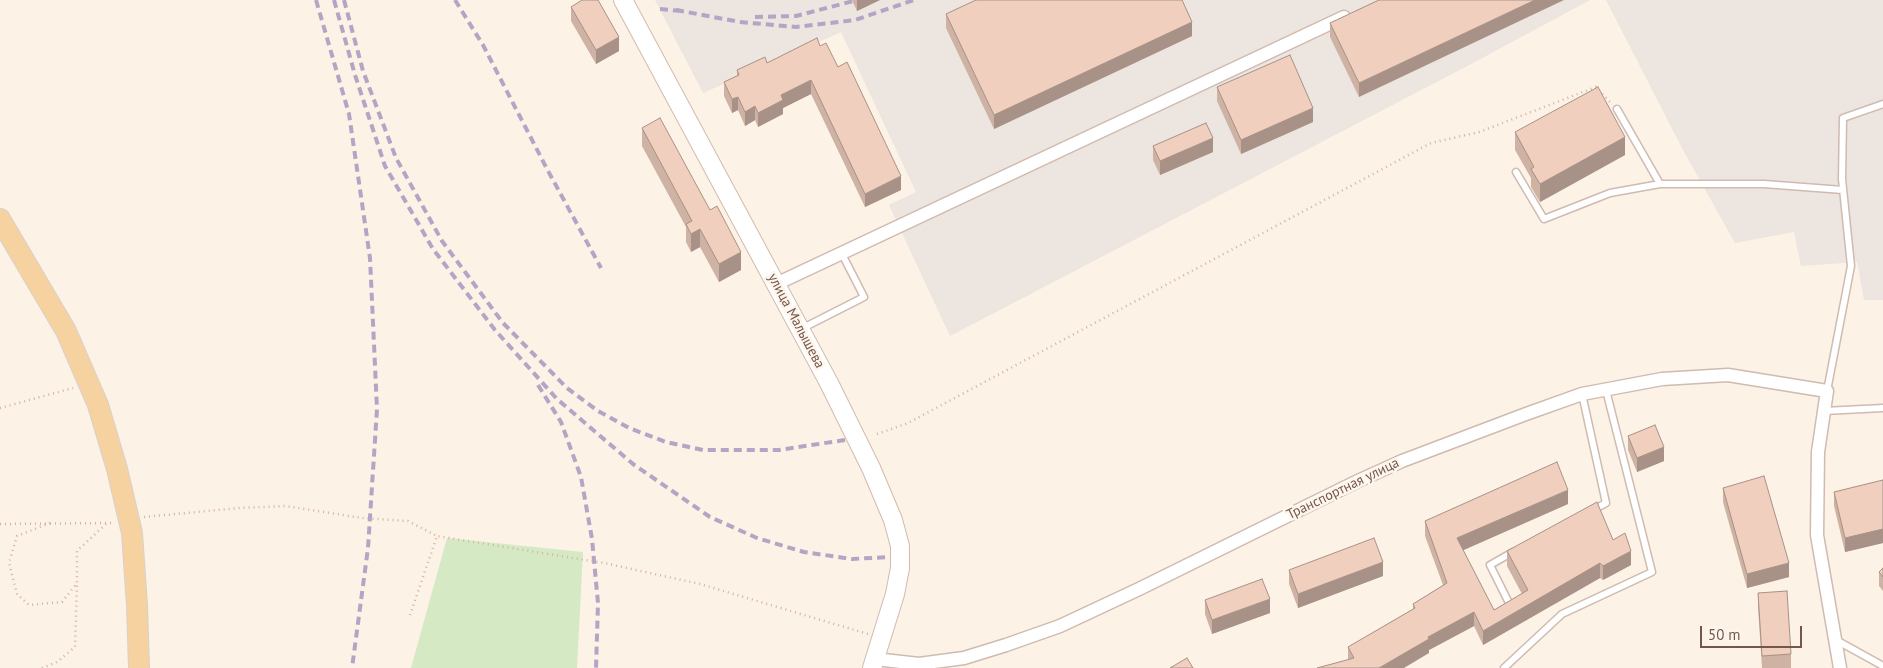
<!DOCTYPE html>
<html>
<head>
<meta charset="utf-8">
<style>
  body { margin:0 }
  #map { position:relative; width:1883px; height:668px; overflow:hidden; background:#fcf2e6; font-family:"PT Sans",sans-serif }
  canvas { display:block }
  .scale { position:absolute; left:1700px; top:626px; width:102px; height:22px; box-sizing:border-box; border:2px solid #74574c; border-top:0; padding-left:6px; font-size:15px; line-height:18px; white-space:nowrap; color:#74574c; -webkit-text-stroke:4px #fef6ed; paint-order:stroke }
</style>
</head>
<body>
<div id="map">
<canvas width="1883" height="668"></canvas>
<div class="scale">50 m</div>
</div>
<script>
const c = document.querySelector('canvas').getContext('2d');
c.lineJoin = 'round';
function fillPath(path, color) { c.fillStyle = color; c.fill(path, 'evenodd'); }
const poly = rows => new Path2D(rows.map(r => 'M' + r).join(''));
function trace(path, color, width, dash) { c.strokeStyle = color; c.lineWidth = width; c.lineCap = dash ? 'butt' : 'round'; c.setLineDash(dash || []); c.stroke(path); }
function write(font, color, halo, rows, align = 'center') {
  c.font = font + ' "PT Sans",sans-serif'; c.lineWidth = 5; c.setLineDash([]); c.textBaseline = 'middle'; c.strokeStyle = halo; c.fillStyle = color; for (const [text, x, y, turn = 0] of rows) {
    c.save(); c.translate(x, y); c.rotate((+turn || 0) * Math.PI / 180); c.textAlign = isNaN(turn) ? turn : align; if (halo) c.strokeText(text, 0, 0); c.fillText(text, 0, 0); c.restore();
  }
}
fillPath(poly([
  [655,0,1590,0,1473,63,950,336,889,205,916,192,841,32,703,93],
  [1606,0,1883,0,1883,300,1864,300,1857,262,1801,266,1794,232,1735,243,1683,150]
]), '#ece5e0');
fillPath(poly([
  [447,538,583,552,577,668,411,668]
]), '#d6e9c5');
const lane = poly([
  [1617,109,1660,184,1764,184,1843,190],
  [1516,172,1544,219,1610,193,1660,184],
  [801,329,864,297,842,254],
  [1827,391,1851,266,1842,179,1843,118,1883,104],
  [1582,394,1606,503,1593,510],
  [1824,411,1883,408],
  [1510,605,1490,565,1513,552],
  [1836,640,1883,666],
  [1504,668,1562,614,1652,572,1606,390]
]);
const street = poly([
  [776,284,1344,17],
  [875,659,919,664,964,658,1006,645,1060,626,1139,589,1358,481,1402,461,1526,414,1582,394,1662,379,1728,375,1827,391,1818,452,1817,535,1840,668]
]);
const secondary = poly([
  [623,0,829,383,871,468,893,520,900,546,900,568,895,594,872,668]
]);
const primary = poly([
  [0,219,66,331,98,405,117,469,132,533,137,605,139,668]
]);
trace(lane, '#cfbbb0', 9);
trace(street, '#cfbbb0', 15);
trace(secondary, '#d2bbad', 20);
trace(primary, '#d8d0cd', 22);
trace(poly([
  [0,408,73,388],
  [877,434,908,423,1431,143,1479,132,1596,87,1610,102],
  [144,517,239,508,286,506,362,518,408,521,437,536],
  [50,523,17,536,9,563,17,594,29,605,62,602,77,583,77,551,107,523],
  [0,524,113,523],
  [410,615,437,536,604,563,700,584,868,634],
  [42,668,57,662,75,647,77,584]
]), '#d5b2a2', 2.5, [1, 4]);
trace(lane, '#fff', 6);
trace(street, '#fff', 12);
trace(secondary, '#fff', 18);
trace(primary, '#f7d2a1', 20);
trace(poly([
  [316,0,349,114,370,258,377,409,368,548,352,668],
  [334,0,355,75,385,166,433,249,495,330,557,399,633,464,710,517,757,538,804,552,852,559,890,557],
  [344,0,363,71,396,158,442,241,503,323,567,388,598,411,629,428,666,442,703,450,779,450,845,440],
  [455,0,483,45,547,169,601,268],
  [660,9,682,11],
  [676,10,740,22,796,27,855,20,914,0],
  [755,17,796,16,857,0],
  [538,385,561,422,581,477,592,539,598,603,596,668]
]), '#b4a5c5', 4, [8, 5]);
fillPath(poly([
  [852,0,880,0,857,11],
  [1379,0,1359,97,1330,37,1330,23],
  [571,7,619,51,596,64,571,21],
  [946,14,1192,36,994,129,946,28],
  [820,46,901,190,865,207,811,94,783,108,783,114,758,127,755,120,745,126,738,110,732,113,724,96,724,82,737,76,737,70,767,63],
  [1217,87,1313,122,1241,154,1217,101],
  [642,128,741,270,719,282,700,247,691,252,686,242,686,227,642,146],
  [1515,132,1625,155,1540,202,1531,187,1531,178,1515,150],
  [1153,146,1213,152,1160,175,1153,160],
  [1628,436,1664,461,1637,472,1628,450],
  [1883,480,1883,543,1845,552,1834,506,1834,492],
  [1723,488,1789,577,1747,588,1723,502],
  [1568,504,1463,550,1494,610,1522,594,1507,566,1507,551,1613,540,1631,565,1603,580,1600,578,1483,645,1474,626,1429,650,1429,653,1348,660,1348,647,1413,609,1413,604,1443,585,1425,536,1425,521],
  [1883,568,1883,591,1879,586,1879,572],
  [1289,570,1383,576,1298,608,1289,584],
  [1758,593,1791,654,1791,668,1762,668,1758,607],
  [1205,600,1270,613,1212,634,1205,614]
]), '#ceb2a4');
fillPath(poly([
  [857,0,880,0,857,11],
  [1535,0,1564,0,1359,97,1359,83],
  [1192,22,1192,36,994,129,994,115],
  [619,37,619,51,596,64,596,50],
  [811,80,811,94,783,108,783,114,758,127,758,113,781,95],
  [738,97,738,110,732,113,732,99],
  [755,106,755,120,745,126,745,112],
  [1313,108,1313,122,1241,154,1241,140],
  [1625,137,1625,155,1540,202,1540,184],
  [1213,138,1213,152,1160,175,1160,161],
  [901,176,901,190,865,207,865,194],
  [700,229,700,247,691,252,691,234],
  [741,252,741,270,719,282,719,264],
  [1664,447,1664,461,1637,472,1637,458],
  [1568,490,1568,504,1457,553,1457,538],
  [1883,529,1883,543,1845,552,1845,538],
  [1631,551,1631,565,1603,580,1603,566],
  [1383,562,1383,576,1298,608,1298,594],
  [1600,563,1600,578,1483,645,1483,631],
  [1789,563,1789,577,1747,588,1747,574],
  [1270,599,1270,613,1212,634,1212,620],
  [1474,612,1474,626,1429,650,1429,653,1404,668,1379,668,1428,637]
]), '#a89186');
const building = poly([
  [582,0,598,0,619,37,596,50,571,7,582,0],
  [976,0,1182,0,1192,22,994,115,946,14,976,0],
  [1379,0,1535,0,1359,83,1330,23,1379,0],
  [817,38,820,46,826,43,838,67,847,62,901,176,865,194,811,80,781,95,783,100,758,113,755,106,745,112,738,97,732,99,724,82,739,75,737,70,765,57,767,63,817,38],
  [1290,55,1313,108,1241,140,1217,87,1290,55],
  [1598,87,1625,137,1540,184,1531,169,1534,167,1515,132,1598,87],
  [660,118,710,210,717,206,741,252,719,264,700,229,691,234,686,224,692,221,642,128,660,118],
  [1206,123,1213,138,1160,161,1153,146,1206,123],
  [1655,425,1664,447,1637,458,1628,436,1655,425],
  [1557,462,1568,490,1457,538,1494,610,1528,590,1507,551,1597,502,1613,540,1625,533,1631,551,1603,566,1600,563,1483,631,1474,612,1428,637,1429,639,1379,668,1317,668,1354,658,1348,647,1415,608,1413,604,1447,583,1425,521,1557,462],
  [1764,476,1789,563,1747,574,1723,488,1764,476],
  [1883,480,1883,529,1845,538,1834,492,1883,480],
  [1374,538,1383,562,1298,594,1289,570,1374,538],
  [1883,568,1883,577,1879,572,1883,568],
  [1262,579,1270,599,1212,620,1205,600,1262,579],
  [1787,591,1791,654,1762,656,1758,593,1787,591],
  [1187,658,1193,668,1170,668,1187,658]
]);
fillPath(building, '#f0cfbf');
trace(building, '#a89186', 1);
write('14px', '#74574c', '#fef6ed', [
  ["улица Малышева",796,321,62],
  ["Транспортная улица",1343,489,-26]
]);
</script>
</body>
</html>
